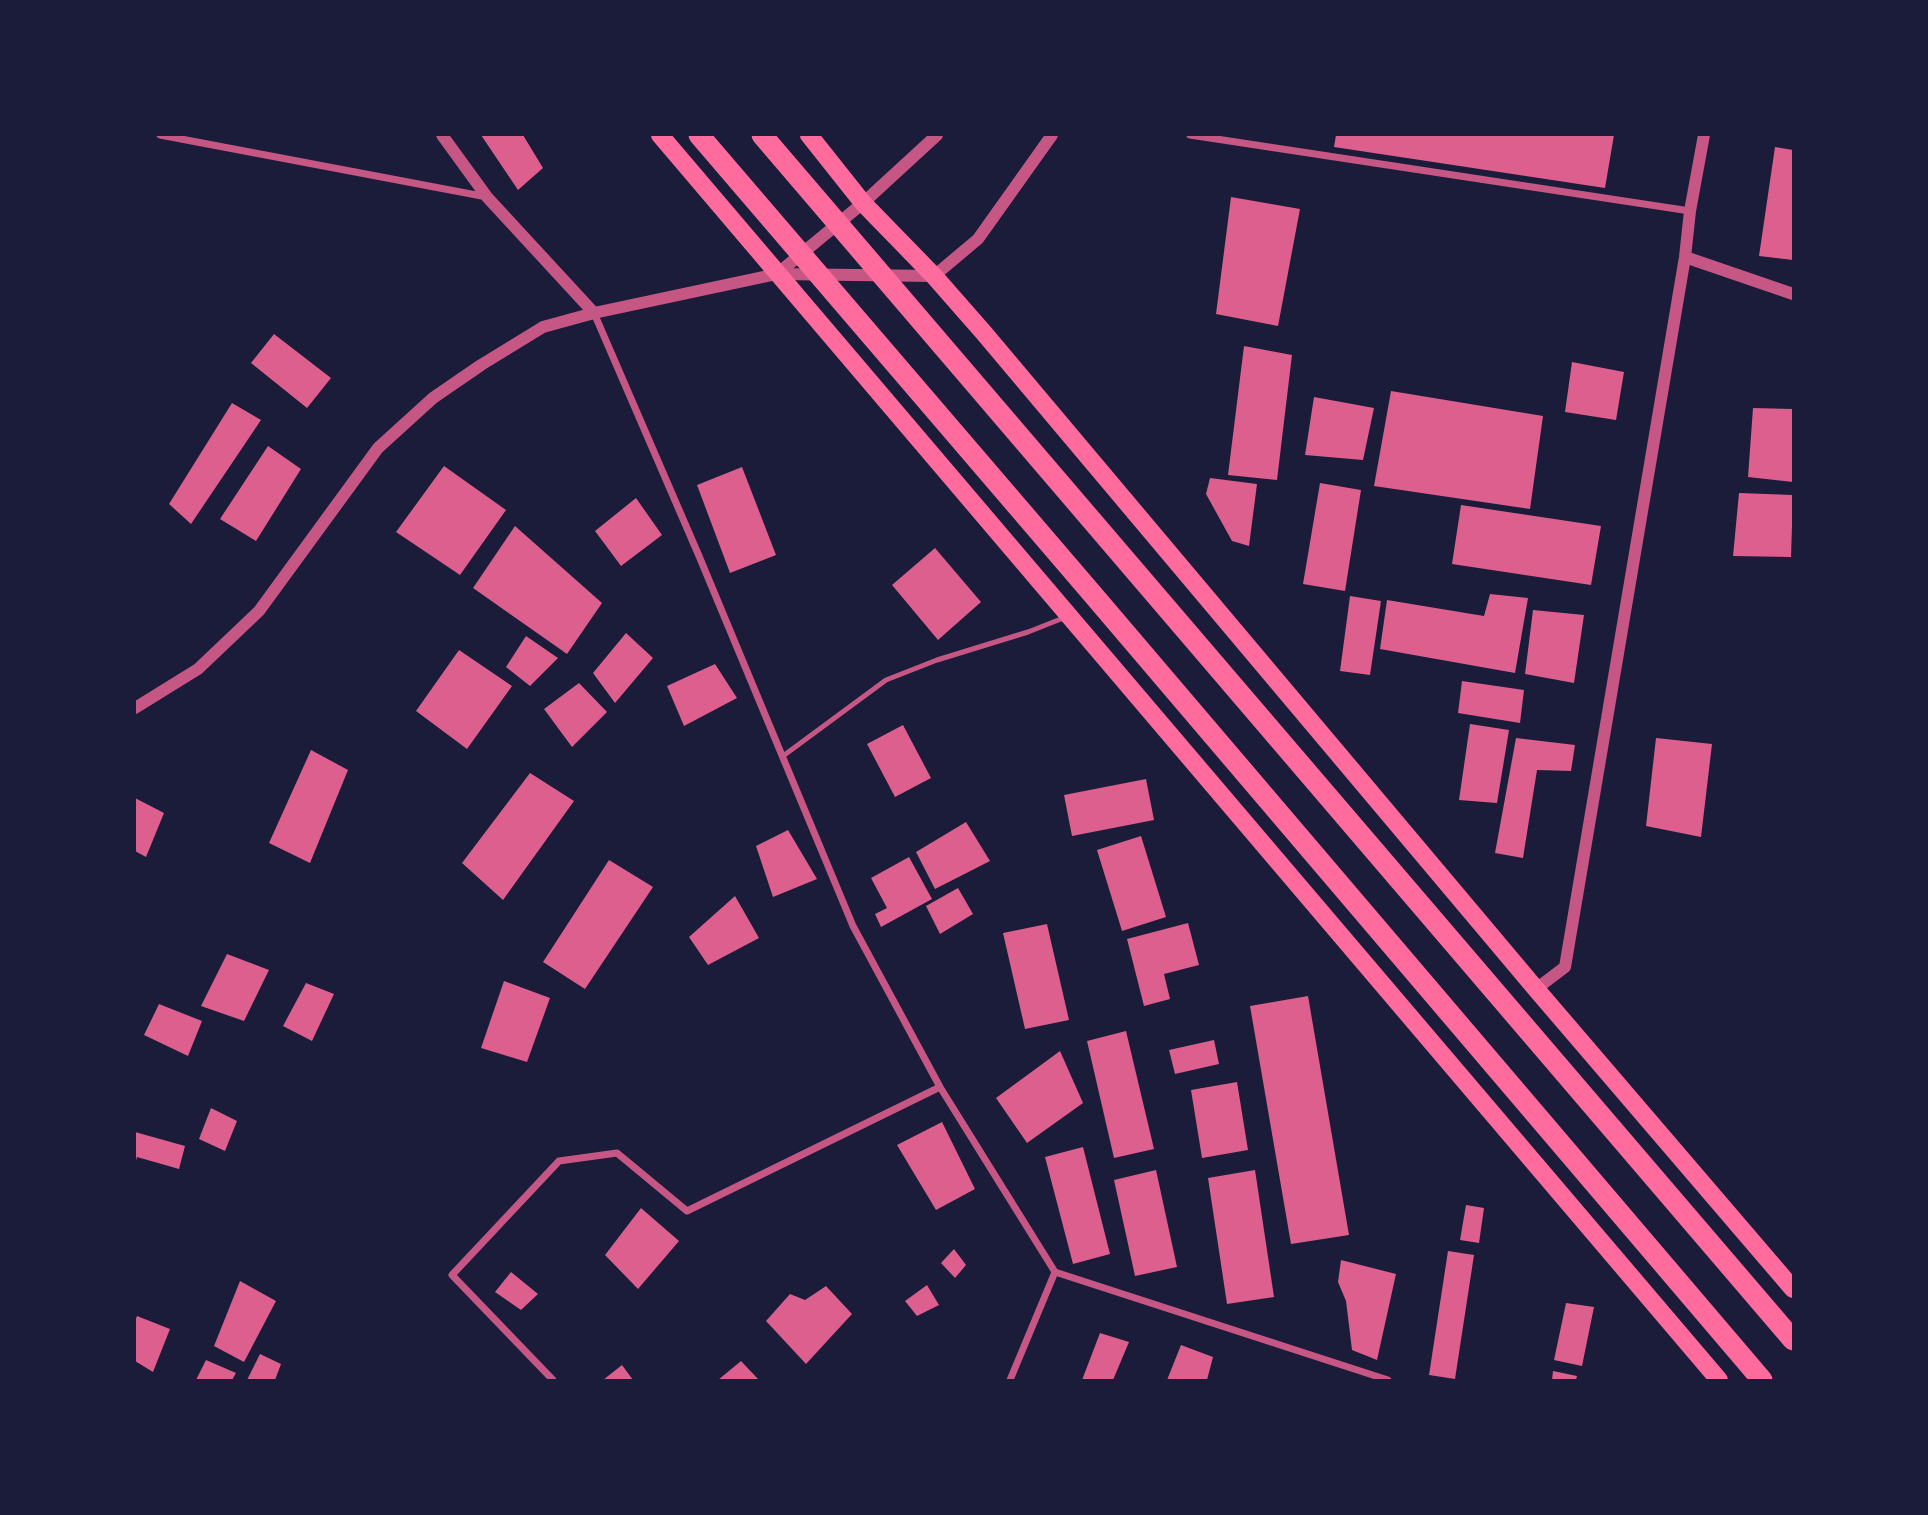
<!DOCTYPE html>
<html>
<head>
<meta charset="utf-8">
<style>
  body { margin:0 }
  #map { position:relative; width:1928px; height:1515px; overflow:hidden; background:#1b1b3a; font-family:Mulish,sans-serif }
  canvas { display:block }
  .frame { position:absolute; inset:0; border:136px solid #1b1b3a; pointer-events:none }
</style>
</head>
<body>
<div id="map">
<canvas width="1928" height="1515"></canvas>
<div class="frame"></div>
</div>
<script>
const c = document.querySelector('canvas').getContext('2d');
c.lineJoin = 'round';
function fillPath(path, color) { c.fillStyle = color; c.fill(path, 'evenodd'); }
const poly = rows => new Path2D(rows.map(r => 'M' + r).join(''));
function trace(path, color, width, dash) { c.strokeStyle = color; c.lineWidth = width; c.lineCap = dash ? 'butt' : 'round'; c.setLineDash(dash || []); c.stroke(path); }
fillPath(poly([
  [481,135,523,135,543,168,518,190],
  [1336,135,1614,135,1605,188,1334,147],
  [1775,147,1793,150,1793,260,1759,256],
  [1231,197,1300,209,1278,326,1216,314],
  [274,334,331,378,307,408,251,363],
  [1244,346,1292,355,1277,480,1228,475],
  [1572,362,1624,372,1616,420,1565,412],
  [1391,391,1543,416,1530,509,1374,486],
  [1314,397,1374,408,1363,460,1305,455],
  [232,403,261,420,191,524,169,504],
  [1753,408,1793,409,1793,482,1748,477],
  [268,446,301,469,256,541,220,519],
  [444,466,506,510,460,575,396,532],
  [742,467,776,555,730,573,697,485],
  [1210,478,1257,484,1249,546,1232,541,1206,494],
  [1320,483,1361,490,1345,591,1303,584],
  [1739,493,1793,495,1791,557,1733,556],
  [636,498,662,535,621,566,595,531],
  [1461,505,1601,526,1591,585,1452,564],
  [515,526,602,603,567,654,473,588],
  [935,548,981,602,938,640,892,585],
  [1490,594,1528,598,1515,673,1380,649,1387,600,1484,616],
  [1350,596,1381,601,1370,675,1340,671],
  [1533,610,1584,615,1574,683,1525,674],
  [626,633,653,658,615,703,593,673],
  [526,636,558,658,530,686,506,667],
  [459,650,512,686,467,749,416,711],
  [715,664,737,698,684,726,667,686],
  [1462,681,1524,690,1520,723,1458,713],
  [579,683,607,712,572,747,544,709],
  [1470,724,1509,730,1497,803,1459,800],
  [903,725,931,778,895,797,867,744],
  [1516,738,1575,745,1571,771,1537,770,1523,858,1495,853],
  [1656,738,1712,744,1701,837,1646,826],
  [311,750,348,770,310,863,269,843],
  [530,773,574,801,503,900,462,863],
  [1146,779,1154,820,1072,836,1064,795],
  [135,798,164,813,146,857,135,851],
  [966,822,990,861,935,889,916,852],
  [788,830,817,879,773,897,756,846],
  [1141,836,1166,917,1122,931,1097,850],
  [909,857,932,899,881,927,875,914,887,908,871,878],
  [609,860,653,887,585,989,543,962],
  [958,888,973,914,940,934,926,906],
  [735,896,759,938,708,965,689,937],
  [1188,923,1199,965,1164,974,1170,999,1144,1006,1127,939],
  [1047,924,1069,1020,1025,1029,1003,933],
  [227,954,269,970,244,1021,201,1006],
  [504,981,550,998,527,1062,481,1048],
  [306,983,334,994,312,1041,283,1026],
  [1308,996,1349,1235,1291,1244,1250,1006],
  [159,1004,202,1021,188,1056,144,1035],
  [1126,1031,1154,1149,1114,1158,1087,1041],
  [1214,1040,1219,1064,1175,1074,1169,1050],
  [1060,1051,1083,1103,1027,1143,996,1098],
  [1237,1082,1248,1150,1202,1158,1191,1090],
  [211,1108,237,1121,225,1151,199,1139],
  [942,1122,975,1189,936,1210,897,1145],
  [135,1132,185,1146,179,1169,137,1157,135,1164],
  [1083,1147,1110,1254,1073,1264,1045,1157],
  [1156,1170,1177,1267,1135,1276,1114,1180],
  [1255,1170,1274,1297,1227,1304,1208,1178],
  [1466,1205,1484,1208,1479,1243,1460,1240],
  [641,1208,679,1241,638,1289,605,1255],
  [954,1249,966,1265,955,1278,941,1263],
  [1448,1251,1474,1255,1455,1379,1429,1375],
  [1341,1260,1396,1274,1377,1360,1352,1350,1346,1301,1338,1282],
  [511,1272,538,1294,521,1310,495,1292],
  [240,1281,276,1301,244,1362,214,1346],
  [927,1285,939,1305,917,1316,905,1301],
  [826,1286,852,1314,806,1364,766,1321,790,1294,805,1300],
  [1566,1303,1594,1307,1582,1366,1554,1360],
  [137,1316,170,1329,153,1372,135,1361,135,1321],
  [1100,1333,1129,1342,1113,1380,1082,1380],
  [1181,1345,1213,1357,1207,1380,1167,1380],
  [260,1354,281,1364,275,1380,247,1380],
  [206,1360,236,1373,232,1380,196,1380],
  [741,1361,759,1380,718,1380],
  [622,1365,633,1380,603,1380],
  [1553,1371,1577,1376,1576,1380,1552,1380]
]), '#dd5f8e');
trace(poly([
  [783,756,886,680,937,660,1028,632,1066,617]
]), '#c65784', 5);
trace(poly([
  [160,135,487,197],
  [1190,135,1690,211],
  [594,313,699,556,853,926,940,1087,1055,1272,1388,1380],
  [553,1380,452,1275,559,1161,617,1153,687,1211,940,1087],
  [1010,1380,1055,1272]
]), '#c65784', 7);
trace(poly([
  [442,135,487,197,594,313],
  [1685,257,1793,294],
  [777,274,863,203,937,135],
  [135,708,198,669,259,611,378,448,433,398,481,365,543,327,594,313,777,274,934,276,978,239,1052,135],
  [1536,989,1565,967,1685,257,1690,211,1704,135]
]), '#c65784', 12);
trace(poly([
  [660,135,1719,1380],
  [809,135,863,203,934,276,984,333,1536,989,1793,1289]
]), '#ff6b9d', 18);
trace(poly([
  [699,135,1095,597,1762,1380],
  [762,135,1793,1340]
]), '#ff6b9d', 21);
</script>
</body>
</html>
